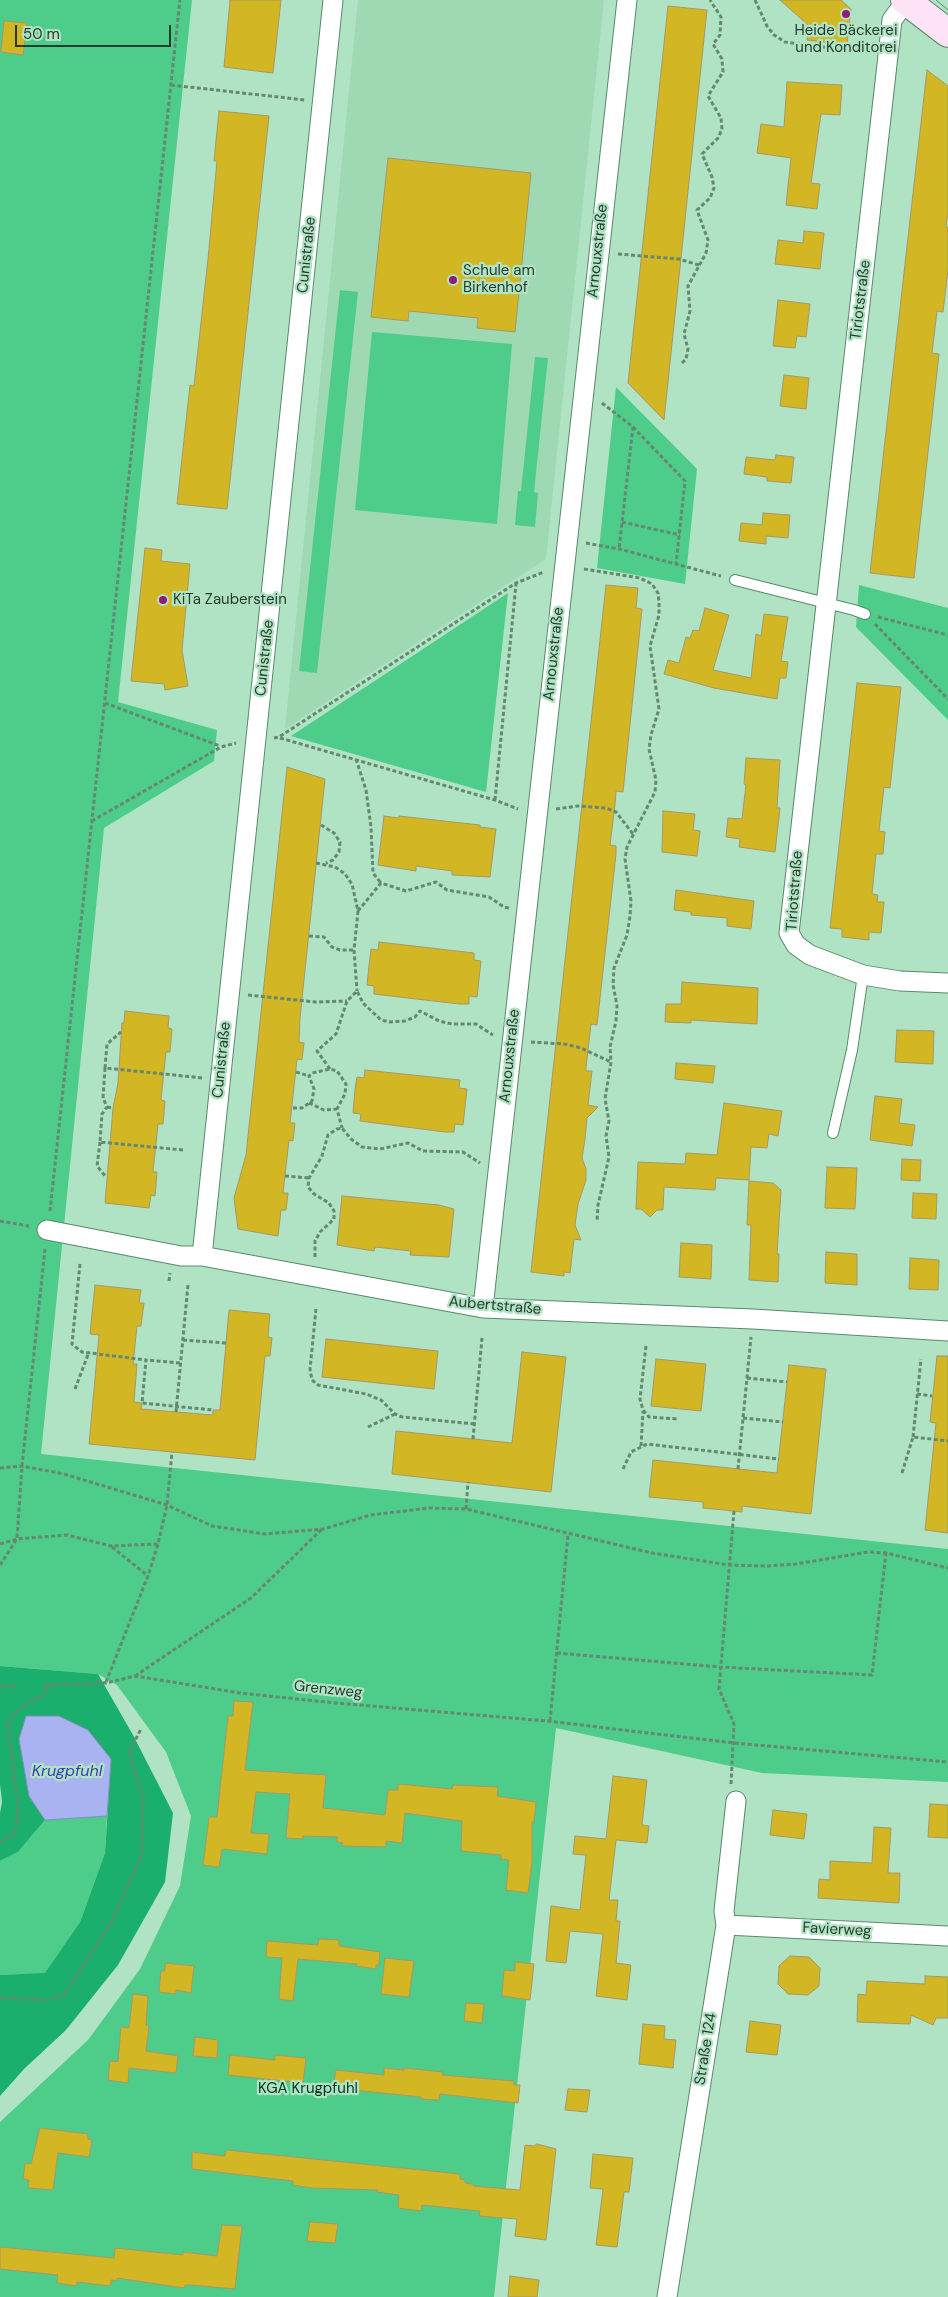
<!DOCTYPE html>
<html>
<head>
<meta charset="utf-8">
<style>
  body { margin:0 }
  #map { position:relative; width:948px; height:2297px; overflow:hidden; background:#b0e3c3; font-family:"DM Sans",sans-serif }
  canvas { display:block }
  .scale { position:absolute; left:15px; top:25px; width:156px; height:22px; box-sizing:border-box; border:2px solid #263b2e; border-top:0; padding-left:6px; font-size:15px; line-height:18px; white-space:nowrap; color:#263b2e; -webkit-text-stroke:4px #b0e3c3; paint-order:stroke }
</style>
</head>
<body>
<div id="map">
<canvas width="948" height="2297"></canvas>
<div class="scale">50 m</div>
</div>
<script>
const c = document.querySelector('canvas').getContext('2d');
c.lineJoin = 'round';
function fillPath(path, color) { c.fillStyle = color; c.fill(path, 'evenodd'); }
const poly = rows => new Path2D(rows.map(r => 'M' + r).join(''));
function trace(path, color, width, dash) { c.strokeStyle = color; c.lineWidth = width; c.lineCap = dash ? 'butt' : 'round'; c.setLineDash(dash || []); c.stroke(path); }
function write(font, color, halo, rows, align = 'center') {
  c.font = font + ' "DM Sans",sans-serif'; c.lineWidth = 4.5; c.setLineDash([]); c.textBaseline = 'middle'; c.strokeStyle = halo; c.fillStyle = color; for (const [text, x, y, turn = 0] of rows) {
    c.save(); c.translate(x, y); c.rotate((+turn || 0) * Math.PI / 180); c.textAlign = isNaN(turn) ? turn : align; if (halo) c.strokeText(text, 0, 0); c.fillText(text, 0, 0); c.restore();
  }
}
fillPath(poly([
  [358,0,604,0,546,559,285,729]
]), '#9ed9b4');
fillPath(poly([
  [0,0,192,0,118,702,217,730,214,761,104,828,41,1454,948,1549,948,1782,762,1773,556,1728,494,2297,0,2297,0,2122,88,2040,140,1969,180,1886,191,1816,166,1752,117,1685,98,1674,0,1666],
  [340,290,358,292,317,673,299,671],
  [372,332,512,344,497,524,355,510],
  [535,357,548,358,534,492,538,493,535,527,515,525,518,491,521,491],
  [616,387,697,469,685,584,597,568],
  [859,585,948,608,948,720,856,627],
  [508,593,486,792,291,736],
  [107,1816,105,1853,80,1922,45,1974,0,1975,0,1861,18,1852,45,1820]
]), '#4ecc8a');
fillPath(poly([
  [0,1666,98,1674,133,1735,173,1813,165,1882,118,1965,66,2030,24,2069,0,2096,0,1975,45,1973,80,1922,105,1853,111,1759,19,1739,29,1796,45,1820,18,1852,0,1861,0,1813,2,1802,0,1784]
]), '#1baf6d');
const water = poly([
  [26,1716,59,1716,88,1730,111,1759,107,1816,45,1820,29,1796,19,1739,26,1716]
]);
fillPath(water, '#a9b3f2');
trace(water, '#828fb7', 1);
const building = poly([
  [230,0,281,0,273,73,224,67,230,0],
  [780,0,841,0,851,9,847,45,807,40,809,26,780,0],
  [668,6,707,10,664,420,628,383,668,6],
  [4,21,27,23,23,55,1,52,4,21],
  [927,70,948,86,948,211,946,227,948,227,948,270,943,312,937,311,932,353,939,354,914,578,870,573,927,70],
  [787,82,842,85,840,115,821,114,811,183,820,184,817,209,786,205,791,158,757,153,761,124,784,127,787,82],
  [219,111,269,116,227,509,177,504,190,385,194,386,208,259,217,161,214,161,219,111],
  [388,158,531,173,515,332,477,328,478,318,409,311,408,321,371,317,388,158],
  [804,231,824,233,820,269,775,264,778,240,803,243,804,231],
  [778,300,810,304,806,337,797,336,795,348,773,346,778,300],
  [784,375,809,378,806,409,780,406,784,375],
  [776,455,794,457,791,483,767,481,767,477,744,474,746,457,775,460,776,455],
  [763,513,790,515,788,538,766,536,766,544,739,541,741,523,762,525,763,513],
  [145,548,162,550,161,561,190,564,182,650,188,686,165,690,164,684,131,681,145,548],
  [606,585,638,588,636,608,642,609,623,792,616,791,615,805,610,845,616,846,616,854,597,1025,591,1024,586,1067,586,1071,592,1071,588,1105,598,1107,587,1118,585,1139,582,1158,586,1169,586,1180,578,1204,575,1225,581,1240,574,1239,570,1273,564,1272,564,1276,531,1272,606,585],
  [705,608,729,615,713,670,751,678,756,634,761,636,764,614,788,617,781,661,788,662,786,678,780,678,777,699,714,688,664,674,668,660,679,663,686,637,690,638,693,630,699,631,705,608],
  [857,683,901,687,890,788,884,787,879,831,885,832,883,854,876,854,872,894,878,895,877,902,884,902,881,933,869,932,869,940,842,937,842,929,830,928,857,683],
  [746,758,780,760,777,808,780,808,775,852,739,847,740,839,726,837,728,818,742,819,746,785,744,784,746,758],
  [287,767,325,779,300,1018,299,1042,304,1043,302,1060,297,1059,290,1123,295,1123,293,1141,289,1140,283,1193,288,1193,286,1210,281,1210,278,1236,238,1229,234,1198,246,1155,287,767],
  [663,811,695,814,693,830,700,831,697,856,662,852,663,811],
  [384,816,399,818,399,816,480,825,480,827,496,829,490,877,452,875,452,871,416,866,416,871,378,865,384,816],
  [676,890,754,901,751,929,727,926,727,918,691,915,691,912,674,910,676,890],
  [379,942,474,953,474,960,481,961,477,997,469,996,469,1004,459,1004,374,994,374,986,367,985,369,966,371,949,378,950,379,942],
  [682,982,758,988,757,1024,691,1020,691,1023,665,1022,666,1004,681,1004,682,982],
  [125,1011,169,1016,168,1028,172,1029,170,1052,166,1052,163,1080,161,1100,165,1101,163,1124,158,1124,153,1172,157,1172,155,1196,151,1195,149,1208,105,1203,113,1108,118,1083,122,1023,124,1023,125,1011],
  [897,1030,934,1031,933,1064,895,1062,897,1030],
  [676,1063,715,1066,713,1083,675,1079,676,1063],
  [365,1070,460,1080,459,1088,467,1089,463,1125,455,1124,454,1132,445,1132,360,1121,361,1114,353,1113,355,1089,357,1077,364,1078,365,1070],
  [875,1096,902,1099,899,1123,915,1125,912,1146,870,1140,875,1096],
  [724,1103,782,1111,778,1136,769,1134,767,1148,751,1147,749,1180,716,1178,715,1190,664,1187,663,1210,657,1210,650,1217,641,1209,636,1209,638,1162,685,1164,686,1153,717,1155,724,1103],
  [902,1159,921,1160,920,1181,901,1180,902,1159],
  [827,1167,857,1168,855,1209,825,1208,827,1167],
  [749,1181,773,1183,781,1190,777,1254,779,1254,778,1282,749,1280,751,1225,747,1225,749,1181],
  [913,1193,937,1194,936,1219,912,1218,913,1193],
  [342,1196,439,1205,454,1209,449,1257,410,1255,411,1251,375,1247,374,1251,337,1245,342,1196],
  [681,1243,712,1245,711,1279,679,1277,681,1243],
  [826,1252,857,1254,857,1285,825,1283,826,1252],
  [910,1258,939,1260,938,1290,909,1289,910,1258],
  [95,1285,141,1290,139,1303,144,1303,141,1326,137,1326,133,1364,137,1364,134,1402,142,1403,141,1409,213,1415,213,1410,220,1410,229,1310,270,1314,268,1337,272,1338,270,1356,265,1356,255,1460,89,1444,99,1335,90,1334,95,1285],
  [326,1339,438,1351,434,1389,322,1377,326,1339],
  [522,1352,566,1357,551,1492,392,1474,396,1431,512,1443,522,1352],
  [937,1356,948,1356,948,1533,925,1530,936,1423,930,1422,937,1356],
  [656,1359,706,1364,701,1411,651,1406,656,1359],
  [789,1365,826,1369,811,1514,742,1506,742,1512,724,1510,703,1508,703,1502,649,1497,653,1460,777,1473,789,1365],
  [234,1701,253,1702,245,1770,326,1775,323,1808,385,1815,388,1790,398,1790,398,1784,452,1789,453,1785,498,1787,497,1796,536,1802,534,1822,532,1822,532,1862,528,1893,506,1890,509,1860,501,1859,501,1855,461,1851,462,1821,405,1813,402,1843,386,1841,386,1847,342,1846,343,1843,337,1842,338,1837,303,1836,303,1839,286,1838,290,1794,256,1792,251,1833,269,1834,267,1854,222,1849,219,1867,203,1865,209,1817,217,1817,228,1716,233,1716,234,1701],
  [613,1776,647,1780,642,1825,649,1826,647,1843,616,1840,609,1900,618,1900,616,1921,620,1921,616,1963,631,1965,627,2000,596,1996,603,1934,570,1931,566,1963,546,1961,551,1906,580,1910,586,1855,573,1854,575,1836,606,1839,613,1776],
  [930,1804,948,1805,948,1838,928,1837,930,1804],
  [773,1810,807,1814,804,1839,770,1835,773,1810],
  [874,1827,891,1828,888,1873,900,1873,899,1903,818,1898,819,1879,830,1880,830,1861,872,1863,874,1827],
  [319,1939,339,1940,339,1946,380,1952,379,1965,376,1965,376,1969,356,1966,357,1964,298,1959,293,2001,279,1999,282,1958,266,1957,267,1941,318,1945,319,1939],
  [790,1956,809,1957,820,1968,819,1986,808,1995,788,1994,778,1984,779,1966,790,1956],
  [385,1958,414,1961,409,1997,381,1994,385,1958],
  [515,1962,534,1964,530,2000,502,1996,504,1970,515,1971,515,1962],
  [165,1963,194,1966,191,1993,176,1990,176,1994,159,1992,161,1971,165,1971,165,1963],
  [925,1976,948,1977,948,2018,936,2018,933,2025,911,2015,910,2024,857,2022,858,1994,866,1995,867,1981,925,1984,925,1976],
  [133,1994,148,1996,146,2025,149,2026,146,2051,178,2056,176,2073,129,2068,128,2083,108,2080,110,2061,118,2062,121,2027,129,2028,133,1994],
  [466,2003,484,2004,482,2023,464,2021,466,2003],
  [750,2021,781,2025,777,2055,746,2052,750,2021],
  [643,2024,665,2026,664,2039,676,2040,673,2068,639,2064,643,2024],
  [195,2037,218,2040,217,2058,193,2056,195,2037],
  [230,2055,275,2060,275,2055,306,2058,303,2083,228,2075,230,2055],
  [384,2068,404,2070,404,2068,443,2072,442,2075,514,2081,514,2085,520,2085,518,2103,440,2094,439,2100,421,2099,421,2097,333,2088,336,2070,384,2075,384,2068],
  [568,2089,590,2090,587,2112,565,2110,568,2089],
  [40,2128,88,2134,88,2139,92,2140,89,2157,58,2153,53,2190,28,2188,29,2180,23,2179,25,2163,31,2164,40,2128],
  [537,2144,556,2149,546,2240,515,2236,517,2219,479,2216,480,2211,422,2205,421,2211,398,2208,399,2195,377,2192,378,2190,312,2188,293,2185,293,2181,192,2169,192,2152,225,2156,226,2150,460,2174,460,2179,465,2180,465,2183,473,2184,473,2186,520,2190,525,2145,534,2146,537,2144],
  [593,2154,633,2158,629,2192,624,2192,617,2247,596,2245,603,2189,590,2188,593,2154],
  [310,2222,338,2224,335,2243,307,2241,310,2222],
  [222,2225,242,2226,235,2289,191,2285,185,2285,184,2288,117,2278,117,2281,111,2280,110,2286,77,2282,76,2286,57,2283,58,2275,0,2269,0,2247,114,2258,115,2248,183,2255,183,2252,217,2256,222,2225],
  [510,2276,539,2280,537,2297,508,2297,510,2276]
]);
fillPath(building, '#d3b624');
trace(building, '#a49967', 1);
const service = poly([
  [735,580,854,610,865,614],
  [833,1133,852,1050,863,975]
]);
const minor = poly([
  [906,1,892,20,789,933,796,945,810,955,863,975,900,981,948,983],
  [47,1230,181,1256,202,1256,483,1308,753,1319,948,1331],
  [202,1256,333,0],
  [483,1308,627,0],
  [726,1925,948,1936],
  [667,2297,726,1925,724,1911,736,1801]
]);
const secondary = poly([
  [905,0,948,33]
]);
trace(service, '#59896c', 12);
trace(minor, '#59896c', 21);
trace(secondary, '#59896c', 30);
trace(poly([
  [755,0,767,26,774,35,785,42,868,53],
  [171,85,305,100],
  [618,254,679,259,699,265],
  [682,363,686,359,688,349,684,334,690,311,688,286,706,253,708,240,697,210,710,198,714,188,712,177,702,154,718,138,722,129,721,118,708,96,723,72,722,59,713,44,720,35,721,17,710,0],
  [602,403,633,427,619,549],
  [633,427,685,481,676,564],
  [622,522,680,535],
  [586,543,619,549,721,576],
  [584,569,640,578,652,584,658,593,659,602,659,615,650,646,659,709,651,735,649,749,656,780,655,792,627,847,625,859,631,901,630,916,627,935,614,968,613,985,617,1005,616,1021,610,1047,611,1062,605,1099,609,1121,606,1136,609,1157,598,1205,597,1221],
  [878,617,948,635],
  [875,624,948,699],
  [105,703,220,746],
  [274,738,279,737,516,583,544,572],
  [280,738,495,800,518,809],
  [356,759,366,790,371,827,373,873,381,883],
  [495,800,516,584],
  [556,809,578,806,606,808,616,812,633,834],
  [92,821,221,747,236,743],
  [321,825,334,833,340,842,339,852,333,860,326,863],
  [316,863,335,867,345,874,352,884,358,911,354,950,357,991],
  [358,911,381,883,406,891,436,882,447,890,489,897,504,907,509,908],
  [309,936,324,937,332,947,340,950,354,950],
  [248,995,316,1002,347,1001],
  [531,1042,565,1044,581,1048,611,1062],
  [105,1068,107,1044,121,1032],
  [330,1069,317,1051,336,1034,347,1001,357,991,363,1003,381,1020,390,1022,405,1021,415,1017,420,1011,439,1021,452,1024,476,1024,493,1035],
  [296,1072,309,1076],
  [309,1103,324,1110,337,1109],
  [107,1107,113,1108],
  [293,1108,302,1108,312,1101,314,1089,309,1076,312,1073,330,1069,337,1071,346,1084,345,1094,337,1109,342,1128],
  [100,1142,97,1166,106,1177],
  [183,1150,100,1142,102,1114,107,1107,103,1098,105,1068,203,1078],
  [285,1176,309,1178],
  [50,1211,180,0],
  [0,1221,29,1226],
  [315,1257,315,1241,320,1232,334,1219,334,1211,329,1203,314,1194,308,1187,309,1178,322,1156,328,1135,337,1129,342,1128,351,1139,362,1147,380,1149,408,1143,423,1151,463,1152,480,1163],
  [80,1264,72,1344,82,1352,146,1360],
  [169,1281,170,1273],
  [316,1309,310,1369,312,1380,318,1385,366,1394,381,1400,395,1414,402,1417,475,1424],
  [183,1340,226,1343],
  [646,1346,640,1399,643,1410,649,1417,678,1419],
  [180,1363,146,1360,142,1403,213,1410],
  [747,1378,787,1382],
  [75,1389,89,1352],
  [917,1394,932,1396],
  [176,1412,188,1285],
  [743,1418,783,1422],
  [368,1427,395,1414],
  [913,1437,921,1359],
  [473,1439,482,1338],
  [641,1446,643,1411],
  [0,1468,22,1466,64,1474,167,1505,212,1526,265,1534,323,1529,371,1515,429,1508,466,1509,652,1553,729,1565,766,1566,796,1564,868,1552,886,1553,948,1568],
  [623,1469,631,1452,647,1444,779,1459],
  [738,1469,751,1337],
  [902,1473,913,1437,948,1441],
  [466,1509,468,1482],
  [0,1544,17,1539,67,1535,111,1546,158,1544],
  [112,1547,148,1576],
  [0,1565,17,1539,22,1466,45,1249],
  [557,1653,720,1667,872,1675,886,1553],
  [135,1676,251,1598,322,1529],
  [106,1682,148,1576,158,1544,167,1505,172,1452],
  [44,1685,106,1683,135,1676,240,1693,336,1703,547,1721,734,1743,948,1762],
  [0,1686,16,1686],
  [550,1721,568,1535],
  [731,1784,734,1724,719,1689,734,1511],
  [0,1842,14,1834,19,1815,8,1727,10,1719,25,1704,42,1696,49,1685],
  [0,1998,48,2000,65,1994,112,1921,142,1854,143,1800,129,1752,141,1729]
]), '#658872', 3, [4, 2.5]);
trace(service, '#fff', 10);
trace(minor, '#fff', 19);
trace(secondary, '#fee3f7', 28);
trace(poly([
  [936,0,948,10]
]), '#648671', 1);
for (const [x, y, r, color] of [
  [846,14,5,"#901b7a"],
  [453,280,5,"#901b7a"],
  [163,600,5,"#901b7a"]
]) { const dot = new Path2D(); dot.arc(x, y, r, 0, 2 * Math.PI); c.fillStyle = color; c.fill(dot); trace(dot, '#b0e3c3', 2); }
write('15px', '#263b2e', '#b0e3c3', [
  ["Heide Bäckerei",846,31,"center"],
  ["und Konditorei",846,48,"center"],
  ["Schule am",463,271],
  ["Birkenhof",463,288],
  ["KiTa Zauberstein",173,600]
], 'left');
write('15px', '#263b2e', '#b0e3c3', [
  ["Arnouxstraße",598,251,-84],
  ["Cunistraße",307,255,-84],
  ["Tiriotstraße",861,300,-83],
  ["Arnouxstraße",554,654,-84],
  ["Cunistraße",265,658,-84],
  ["Tiriotstraße",795,891,-86],
  ["Arnouxstraße",510,1056,-84],
  ["Cunistraße",222,1060,-84],
  ["Aubertstraße",495,1306,5],
  ["Grenzweg",328,1690,6],
  ["Favierweg",837,1930,3],
  ["Straße 124",706,2049,-81]
]);
write('15px', '#00381e', '#b0e3c3', [
  ["KGA Krugpfuhl",308,2089]
]);
write('italic 16px', '#3e3bb1', '#b0e3c3', [
  ["Krugpfuhl",67,1772]
]);
</script>
</body>
</html>
